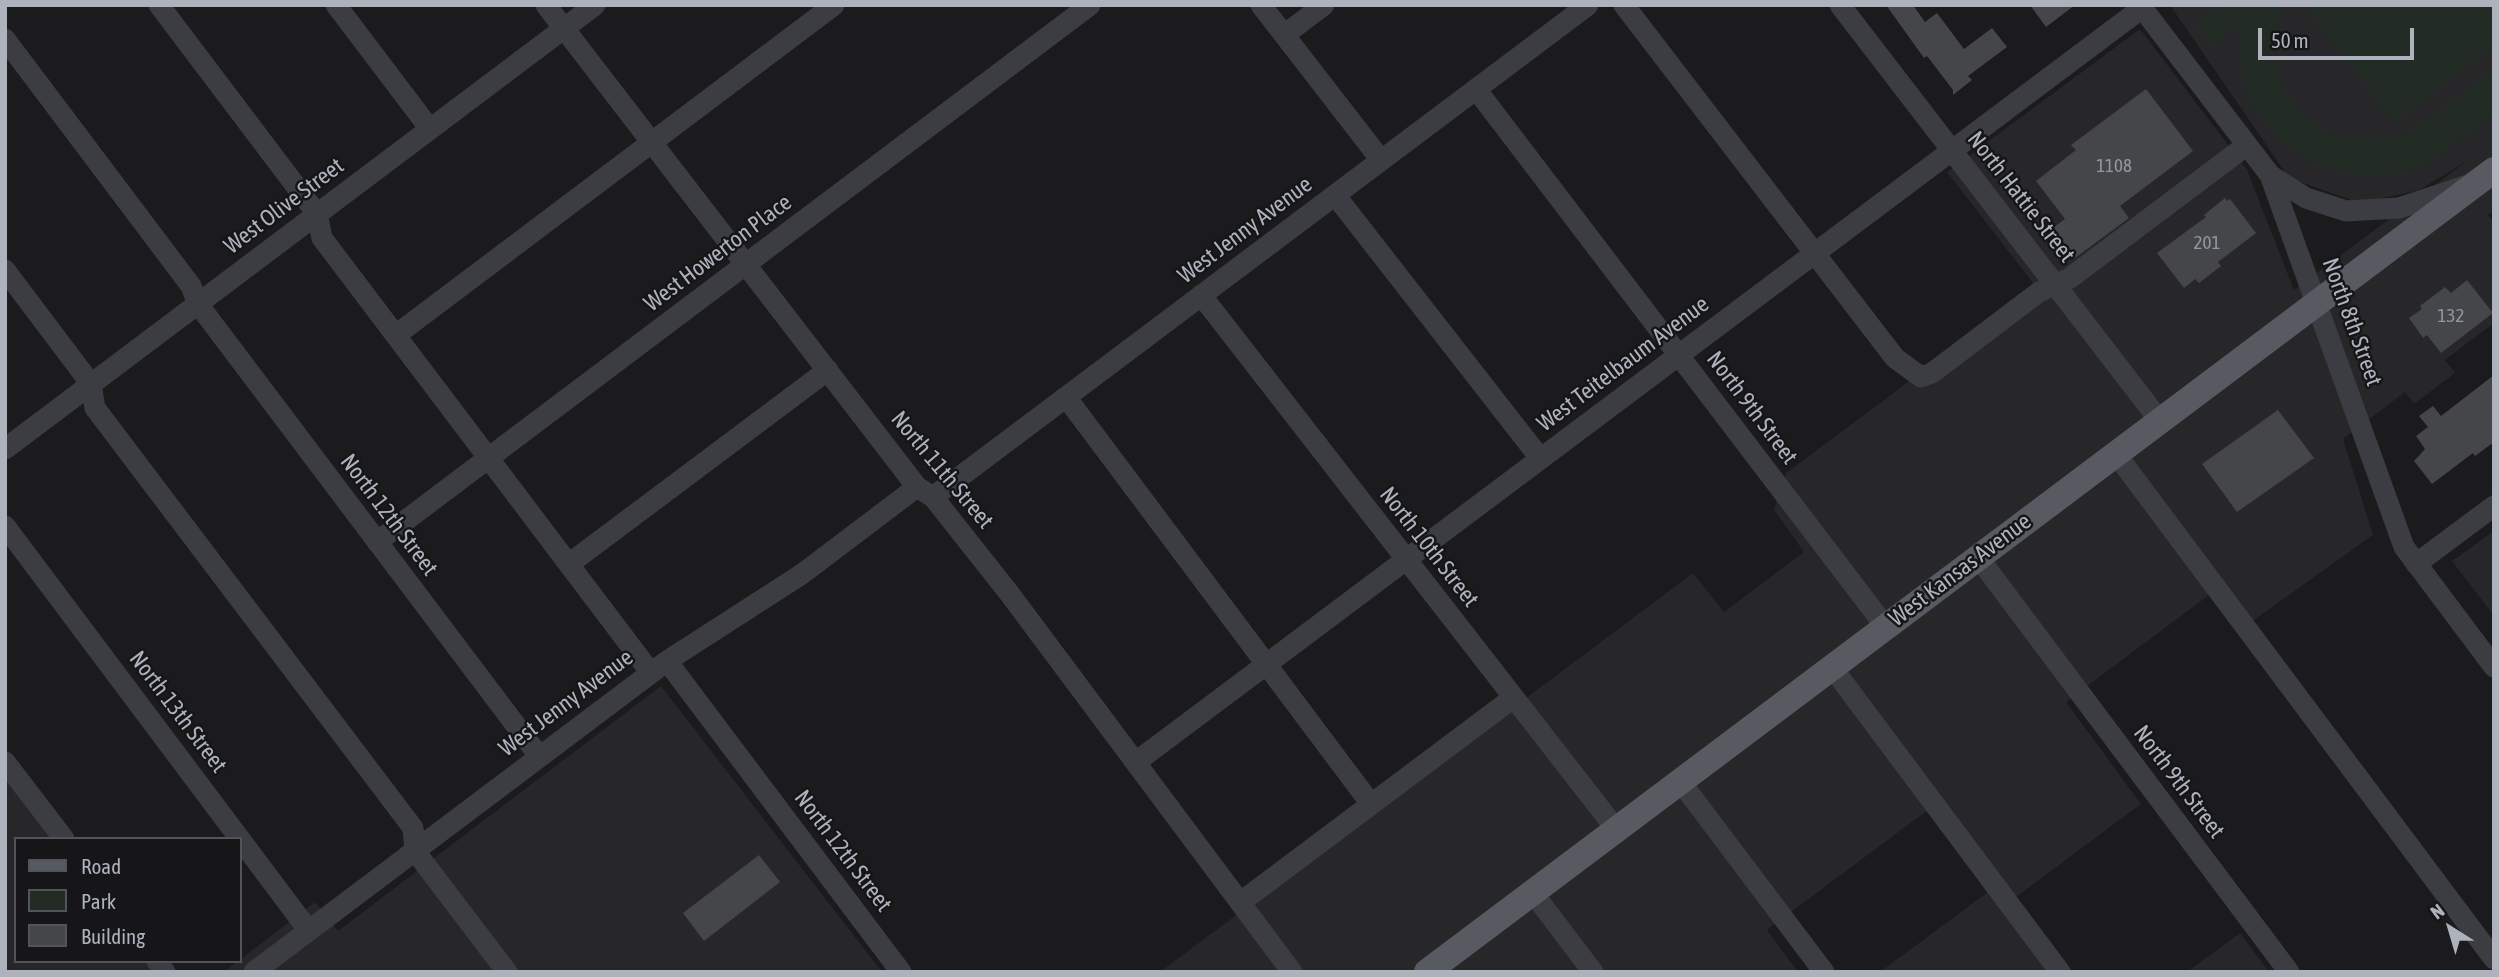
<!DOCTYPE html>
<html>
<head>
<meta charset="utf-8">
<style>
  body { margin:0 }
  #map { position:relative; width:2499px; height:977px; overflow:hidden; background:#1b1b1d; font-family:"Asap Condensed",sans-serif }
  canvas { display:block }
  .frame { position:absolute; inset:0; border:7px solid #adb2bd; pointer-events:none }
  .legend { position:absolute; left:14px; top:837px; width:228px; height:126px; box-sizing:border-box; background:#161618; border:2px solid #52545a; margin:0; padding:9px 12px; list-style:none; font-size:21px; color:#adb2bd }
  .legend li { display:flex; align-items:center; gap:14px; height:35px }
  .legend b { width:35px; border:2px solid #52545a }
  .north { position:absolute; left:2415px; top:893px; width:70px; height:70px; -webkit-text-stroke:5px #161618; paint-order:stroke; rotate:323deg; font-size:19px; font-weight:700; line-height:28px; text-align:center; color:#adb2bd }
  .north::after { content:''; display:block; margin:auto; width:24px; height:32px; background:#adb2bd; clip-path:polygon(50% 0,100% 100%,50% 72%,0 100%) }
  .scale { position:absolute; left:2258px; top:28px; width:156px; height:32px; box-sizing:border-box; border:4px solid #adb2bd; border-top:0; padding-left:9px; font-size:21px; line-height:24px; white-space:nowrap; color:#adb2bd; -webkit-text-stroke:5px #161618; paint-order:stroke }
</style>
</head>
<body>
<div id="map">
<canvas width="2499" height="977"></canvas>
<div class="frame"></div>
<ul class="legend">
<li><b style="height:9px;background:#585a62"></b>Road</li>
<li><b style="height:19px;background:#222c24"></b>Park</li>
<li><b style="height:19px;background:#45464a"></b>Building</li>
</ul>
<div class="north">N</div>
<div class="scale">50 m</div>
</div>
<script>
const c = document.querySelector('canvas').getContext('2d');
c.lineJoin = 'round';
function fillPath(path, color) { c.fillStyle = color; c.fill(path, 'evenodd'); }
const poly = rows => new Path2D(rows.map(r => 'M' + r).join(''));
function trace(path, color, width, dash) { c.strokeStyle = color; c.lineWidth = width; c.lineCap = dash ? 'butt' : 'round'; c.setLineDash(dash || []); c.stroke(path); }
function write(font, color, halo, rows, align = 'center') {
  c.font = font + ' "Asap Condensed",sans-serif'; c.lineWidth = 5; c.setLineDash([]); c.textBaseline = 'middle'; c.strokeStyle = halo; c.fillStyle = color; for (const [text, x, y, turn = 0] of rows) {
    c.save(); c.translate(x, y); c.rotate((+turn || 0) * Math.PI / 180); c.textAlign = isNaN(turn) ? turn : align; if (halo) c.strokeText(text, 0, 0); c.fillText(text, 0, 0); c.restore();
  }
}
fillPath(poly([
  [2170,5,2494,5,2494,210,2488,215,2494,222,2494,323,2445,360,2455,373,2414,404,2405,392,2343,439,2373,535,2250,623,2213,592,2066,702,2141,804,2016,897,2071,972,1880,972,2000,883,1940,801,1767,930,1798,972,1160,972,1693,573,1724,612,1804,552,1774,510,1786,473,2036,287,1947,172,2140,29,2247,170,2294,290,2467,161,2419,190,2360,203,2289,178],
  [2494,531,2494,616,2452,561],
  [661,686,882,972,224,972,315,902,338,931],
  [5,751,72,839,16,839,16,961,164,961,172,972,5,972],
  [2240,933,2269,972,2187,972]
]), '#27272a');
fillPath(poly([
  [2220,5,2282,5,2274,29,2272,45,2277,76,2283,91,2303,116,2330,134,2345,139,2377,141,2407,133,2421,125,2494,69,2494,113,2441,153,2417,167,2397,173,2376,176,2354,175,2314,164,2279,140,2254,107,2246,88,2241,67,2239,46,2241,23,2211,45,2195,25],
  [2305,5,2494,5,2494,46,2395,122]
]), '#222c24');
fillPath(poly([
  [1886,5,1913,5,1925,22,1937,13,1964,49,1992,28,2007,47,1968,76,1972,80,1953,95,1953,90,1927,56,1924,58],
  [2030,5,2075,5,2046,27],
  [2146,89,2193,151,2120,206,2129,218,2075,258,2053,228,2065,219,2036,181,2076,150,2071,145],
  [2225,198,2227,201,2230,199,2256,233,2218,262,2221,266,2199,283,2195,279,2184,288,2157,253,2206,217,2204,215],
  [2467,280,2493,313,2441,353,2427,335,2423,338,2409,318,2422,309,2420,306,2445,287,2451,293],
  [2494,375,2494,442,2475,456,2473,453,2432,484,2414,461,2425,449,2416,436,2428,427,2419,416,2433,406,2441,416],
  [2278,410,2314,458,2237,512,2202,464],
  [759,855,780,882,704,941,683,913]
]), '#45464a');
trace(poly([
  [159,5,317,214,322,238,651,673],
  [336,5,430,129],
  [546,5,917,487,933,497,1009,593,1292,972],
  [1261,5,1381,160],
  [1624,5,1895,358,1921,377,1932,373,2039,292,2070,278,2247,145],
  [1840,5,2160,421],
  [2140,5,2270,175,2404,547,2494,667],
  [1284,35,1324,5],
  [5,39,191,286,198,304,539,756],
  [1476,89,1885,626],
  [2270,175,2306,198,2346,211,2399,208,2468,185],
  [1335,195,1540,458],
  [5,270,91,384,95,408,413,828,415,851,507,972],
  [1201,295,1616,829],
  [396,335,834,5],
  [1066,397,1371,804],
  [5,449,595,5],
  [2116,454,2494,959],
  [933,497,1588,5],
  [5,526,309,931],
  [377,542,1090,5],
  [1978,557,2289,972],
  [569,564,828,370],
  [2416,564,2494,506],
  [667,661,901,972],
  [1831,666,2060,972],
  [5,762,64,839],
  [1136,762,2142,8],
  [1680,781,1824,972],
  [1533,893,1593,972],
  [1241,902,1513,698],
  [157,961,165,972],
  [254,972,667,661,802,574,917,487]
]), '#3c3d43', 21);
trace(poly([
  [1427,972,2494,170]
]), '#585a62', 26);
write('19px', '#9397a0', null, [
  ["1108",2114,166],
  ["201",2207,243],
  ["132",2451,316]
]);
write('23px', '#adb2bd', '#161618', [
  ["North Hattie Street",2021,197,52],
  ["West Olive Street",284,206,-37],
  ["West Jenny Avenue",1245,230,-37],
  ["West Howerton Place",718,253,-37],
  ["North 8th Street",2352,322,70],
  ["West Teitelbaum Avenue",1623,364,-37],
  ["North 9th Street",1752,408,53],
  ["North 11th Street",942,470,50],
  ["North 12th Street",389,515,53],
  ["North 10th Street",1429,547,52],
  ["West Kansas Avenue",1960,570,-37],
  ["West Jenny Avenue",566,703,-37],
  ["North 13th Street",178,712,53],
  ["North 9th Street",2179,782,53],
  ["North 12th Street",843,851,53]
]);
</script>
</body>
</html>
